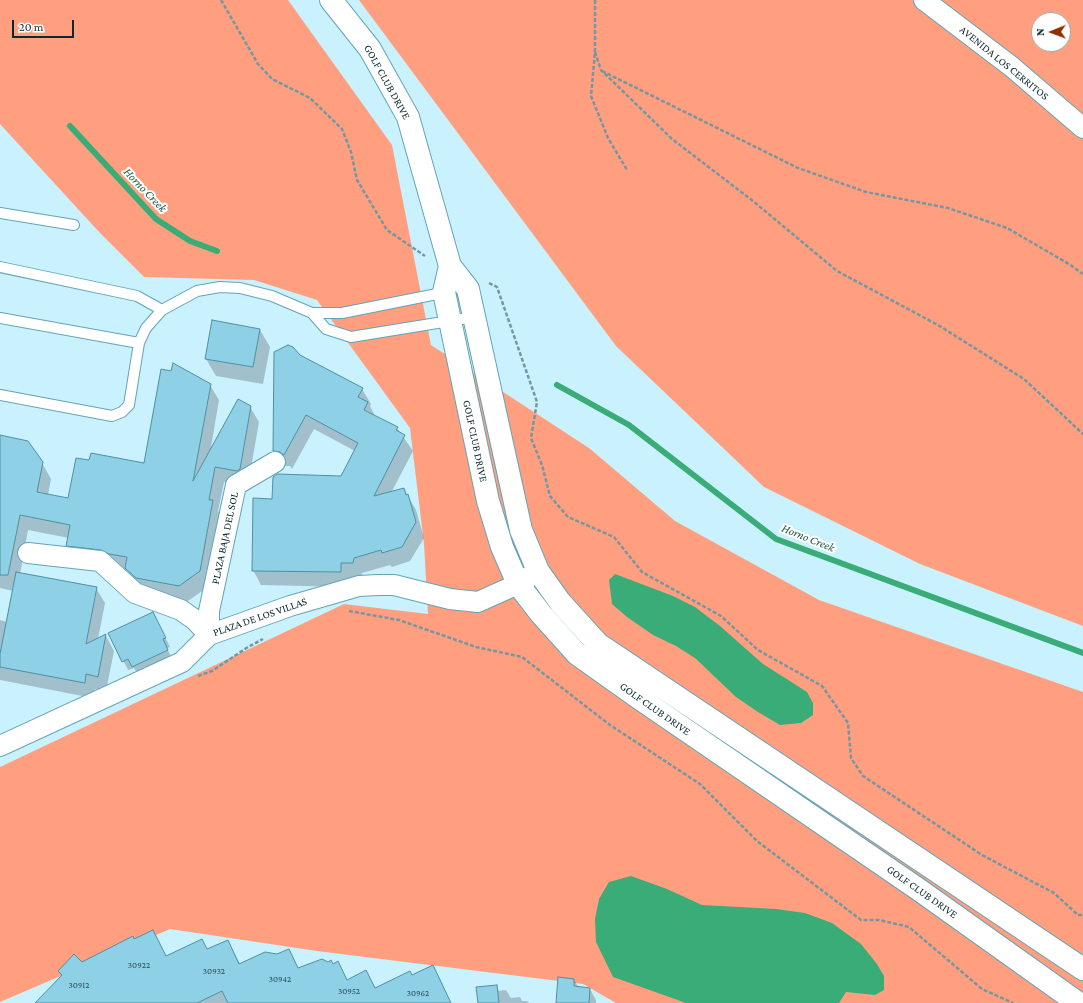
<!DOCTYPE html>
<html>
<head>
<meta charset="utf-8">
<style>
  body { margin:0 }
  #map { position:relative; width:1083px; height:1003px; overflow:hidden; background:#caf1fe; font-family:"Crimson Pro",serif }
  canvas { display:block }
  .north { position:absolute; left:1031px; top:12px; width:40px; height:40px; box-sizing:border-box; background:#fff; border:1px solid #9ea9ac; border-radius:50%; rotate:269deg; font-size:11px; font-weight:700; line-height:16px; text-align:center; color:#0c2830 }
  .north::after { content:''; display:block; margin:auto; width:14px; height:18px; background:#942e00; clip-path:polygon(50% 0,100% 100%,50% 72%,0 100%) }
  .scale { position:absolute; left:12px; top:20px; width:62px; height:18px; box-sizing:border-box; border:2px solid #0c2830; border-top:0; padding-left:5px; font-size:12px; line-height:14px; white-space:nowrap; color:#0c2830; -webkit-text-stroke:3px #fff; paint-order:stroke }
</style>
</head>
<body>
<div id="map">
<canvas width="1083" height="1003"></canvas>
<div class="north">N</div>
<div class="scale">20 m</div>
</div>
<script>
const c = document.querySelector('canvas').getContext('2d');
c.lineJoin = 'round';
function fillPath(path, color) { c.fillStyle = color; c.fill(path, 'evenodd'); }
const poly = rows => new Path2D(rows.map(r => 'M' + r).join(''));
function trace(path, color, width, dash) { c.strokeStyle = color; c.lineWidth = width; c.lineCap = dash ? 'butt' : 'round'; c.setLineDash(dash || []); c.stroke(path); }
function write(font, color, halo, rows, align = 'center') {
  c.font = font + ' "Crimson Pro",serif'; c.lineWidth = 4; c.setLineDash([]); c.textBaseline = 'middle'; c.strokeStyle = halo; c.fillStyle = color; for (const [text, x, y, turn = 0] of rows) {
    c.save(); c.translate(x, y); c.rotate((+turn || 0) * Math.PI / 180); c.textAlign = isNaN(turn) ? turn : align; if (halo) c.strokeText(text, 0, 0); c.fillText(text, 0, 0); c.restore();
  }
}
fillPath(poly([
  [0,0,288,0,392,145,431,345,589,448,675,521,819,600,1083,692,1083,1003,616,1003,583,984,317,951,170,929,0,1002,0,767,344,604,428,614,424,544,410,428,317,300,254,280,144,277,100,233,0,124],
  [359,0,1083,0,1083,626,920,564,764,487,616,346],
  [1039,20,1063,20,1063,44,1039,44]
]), '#ff9f7f');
fillPath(poly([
  [615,574,673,596,695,607,720,626,763,664,807,692,813,703,813,715,801,723,780,725,758,712,736,697,695,658,676,646,653,635,627,617,612,604,609,580],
  [631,876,667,889,702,905,776,909,805,913,832,923,861,944,877,964,884,976,884,990,875,995,846,992,839,1003,686,1003,613,977,596,942,595,919,599,899,609,882]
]), '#39ac77');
fillPath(poly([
  [260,330,270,347,263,384,216,376,206,359],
  [299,356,362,389,371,404,370,406,375,416,397,428,413,451,391,493,404,489,416,510,424,538,410,561,392,567,390,565,362,573,361,578,349,578,349,587,261,585,253,570,341,477,355,451,314,429,292,469,290,466,283,466,274,451],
  [210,385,219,400,210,453,250,407,259,422,248,485,246,486,224,482,218,511,222,517,208,587,188,601,145,593,135,583,127,570,76,561,67,545,69,538,28,530,20,574,96,588,105,603,98,639,106,636,114,651,106,691,95,689,93,698,0,680,0,620,7,622,13,591,0,588,0,436,42,463,51,479,48,495,69,499,90,461,145,464],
  [153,613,170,647,167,648,172,659,138,675,134,668,128,670,110,634],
  [134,941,166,957,208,950,228,941,240,964,298,969,333,965,345,975,347,981,375,989,412,976,439,979,451,1003,37,1003,62,976,59,971],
  [574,980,579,988,590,989,596,1000,596,1003,557,1003],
  [496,986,499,991,506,990,511,998,520,997,522,1001,527,1001,529,1003,479,1003]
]), '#0003');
trace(poly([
  [70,126,156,219,190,241,217,251],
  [557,385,629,425,776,539,1083,653]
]), '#39ac77', 6);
const building = poly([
  [212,320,260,329,253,367,205,359,212,320],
  [288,345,293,347,300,355,363,388,358,397,368,402,364,410,398,427,396,430,405,435,374,496,404,488,406,495,408,494,416,522,402,547,382,553,381,550,354,558,353,563,341,563,341,572,252,571,253,498,272,499,273,477,277,474,341,476,358,443,306,415,284,455,280,452,273,451,274,352,288,345],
  [173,363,211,384,193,481,238,399,251,406,240,469,237,471,215,467,209,500,213,500,200,571,179,586,136,578,125,568,127,557,109,554,101,550,66,546,70,525,20,515,8,575,0,575,0,435,28,441,43,462,37,492,68,498,76,458,89,460,91,453,144,463,161,369,171,371,173,363],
  [16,572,97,587,86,644,106,634,98,677,86,674,85,683,0,667,0,654,16,572],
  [153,612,166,638,163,639,168,650,132,667,128,659,122,662,108,633,153,612],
  [153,930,166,956,202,939,207,949,228,940,239,964,265,952,277,954,289,949,298,968,322,959,328,962,331,960,333,964,338,961,347,980,366,970,375,988,410,971,412,975,433,965,451,1003,228,1003,222,991,197,1003,35,1003,62,975,58,971,74,954,82,962,133,936,134,939,153,930],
  [558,977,574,979,574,986,590,988,589,1003,556,1003,558,977],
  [497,985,499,1003,478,1003,476,987,497,985]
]);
fillPath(building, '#8ed0e5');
trace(building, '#4e8fa2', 1);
const service = poly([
  [0,213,74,225],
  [0,267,137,296,162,310],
  [312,313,326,329,351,337,474,317],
  [0,318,139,343],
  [0,395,112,416,122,412,129,405,139,343,146,328,162,310,197,291,220,287,240,288,272,296,312,313,342,313,447,292]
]);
const minor = poly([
  [924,0,1012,67,1083,128],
  [28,553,100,561,135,593,181,610,195,620,209,635],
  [209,635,209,611,236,485,275,462],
  [0,746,182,662,209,635,290,606,359,586,378,585,394,585,450,599,478,602,518,584,538,571]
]);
const tertiary = poly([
  [331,0,370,49,408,117,450,266,468,289,521,530,538,571,560,602,598,644,1083,969],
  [450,266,444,292,488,501,502,547,518,584,541,614,577,654,639,698,918,889,1078,1003]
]);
trace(service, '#63a4b7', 12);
trace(minor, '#63a4b7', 22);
trace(tertiary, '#63a4b7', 24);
trace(poly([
  [221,0,258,64,272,79,310,98,342,129,351,152,357,180,387,230,425,256],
  [595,0,595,52,591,96,608,138,627,170],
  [595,52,601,70,672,139,753,201,837,271,938,325,1024,379,1083,434],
  [602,71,798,168,866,192,948,208,1007,228,1069,264,1083,274],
  [489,283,497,287,537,402,531,438,542,465,550,496,568,517,614,537,642,572,721,616,758,650,822,686,848,723,851,758,863,776,982,855,1054,893,1078,915,1083,915],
  [349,611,399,620,476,647,522,657,610,725,700,784,757,841,861,920,879,920,909,927,982,989,1013,1003],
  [198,676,212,671,248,647,263,639]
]), '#7597a1', 2.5, [4, 2]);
trace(service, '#fff', 10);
trace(minor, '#fff', 20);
trace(tertiary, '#fff', 22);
write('9px', '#2c525d', null, [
  ["30922",139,965],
  ["30932",214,971],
  ["30942",280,979],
  ["30912",79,985],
  ["30952",349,991],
  ["30962",418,993]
]);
write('11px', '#0c2830', '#fff', [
  ["AVENIDA LOS CERRITOS",1004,63,39],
  ["GOLF CLUB DRIVE",387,82,61],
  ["GOLF CLUB DRIVE",475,441,78],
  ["PLAZA BAJA DEL SOL",225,538,-78],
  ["PLAZA DE LOS VILLAS",260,617,-19],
  ["GOLF CLUB DRIVE",655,709,35],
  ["GOLF CLUB DRIVE",922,892,35]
]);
write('italic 12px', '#245e41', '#fff', [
  ["Horno Creek",145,190,46],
  ["Horno Creek",808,538,22]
]);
</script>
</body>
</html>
